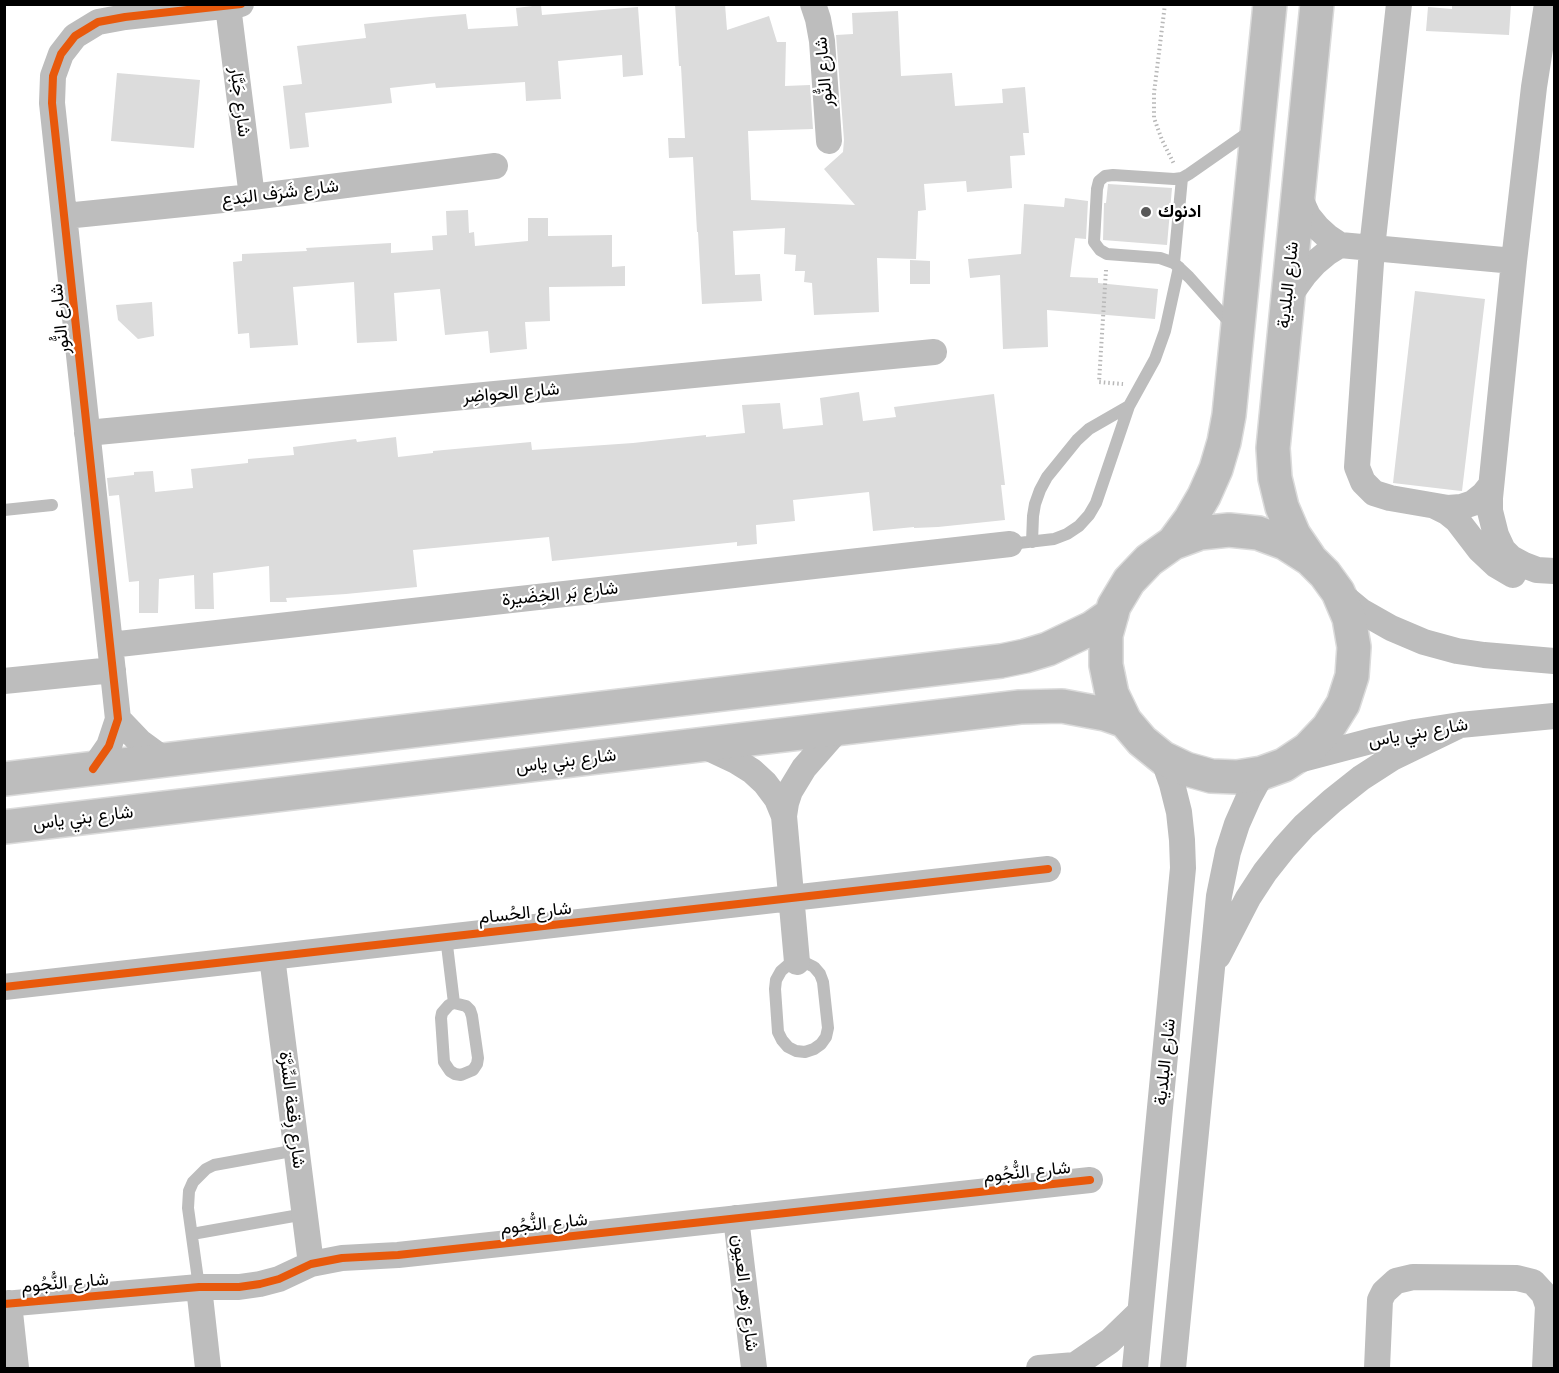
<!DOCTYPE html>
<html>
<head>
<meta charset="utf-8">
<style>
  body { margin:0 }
  #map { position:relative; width:1559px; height:1373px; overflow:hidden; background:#fff; font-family:Inter,sans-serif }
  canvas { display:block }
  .frame { position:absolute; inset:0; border:6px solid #000; pointer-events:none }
</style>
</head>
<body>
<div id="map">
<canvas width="1559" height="1373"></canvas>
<div class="frame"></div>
</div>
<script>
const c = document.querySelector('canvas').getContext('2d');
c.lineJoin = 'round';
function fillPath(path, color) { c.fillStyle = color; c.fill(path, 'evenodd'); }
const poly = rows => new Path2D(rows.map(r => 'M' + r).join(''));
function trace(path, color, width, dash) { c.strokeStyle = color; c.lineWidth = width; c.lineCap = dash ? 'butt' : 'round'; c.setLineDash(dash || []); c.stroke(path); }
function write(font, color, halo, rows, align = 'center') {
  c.font = font + ' Inter,Vazirmatn,sans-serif'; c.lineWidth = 4.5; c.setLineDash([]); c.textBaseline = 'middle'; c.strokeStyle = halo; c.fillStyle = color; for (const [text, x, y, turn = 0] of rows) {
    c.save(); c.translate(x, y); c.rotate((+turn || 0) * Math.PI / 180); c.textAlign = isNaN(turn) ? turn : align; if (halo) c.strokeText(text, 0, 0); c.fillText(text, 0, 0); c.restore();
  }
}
fillPath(poly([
  [675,4,725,4,727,30,769,16,777,42,786,42,785,86,810,85,813,129,748,131,751,200,855,205,824,169,843,152,844,140,836,35,853,34,852,13,898,11,901,76,952,73,955,106,1003,103,1002,89,1025,87,1029,133,1023,133,1025,155,1010,156,1012,188,967,192,966,181,924,184,926,210,918,211,916,259,877,258,879,312,814,315,812,283,804,282,805,271,795,271,796,255,784,254,785,228,733,231,735,275,760,274,762,301,702,304,698,232,697,232,693,157,669,158,668,138,685,138,681,66,679,66],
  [1452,4,1511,4,1509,35,1426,31,1428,7,1452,9],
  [541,5,542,15,638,7,643,75,623,77,622,55,558,61,561,99,526,101,525,82,436,88,435,83,390,88,392,103,305,113,309,147,290,149,283,86,302,84,297,46,366,38,364,24,430,17,466,14,468,29,518,26,516,8],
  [117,73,200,80,194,148,111,141],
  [1108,184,1172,188,1167,245,1103,240,1104,203,1106,203],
  [1065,198,1088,201,1086,239,1075,238,1070,277,1098,278,1098,283,1158,289,1155,319,1047,310,1048,347,1003,349,1000,275,970,278,968,259,1021,254,1024,204,1064,207],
  [468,210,469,233,474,232,475,246,528,241,528,218,548,218,548,236,612,235,612,267,625,266,625,286,549,287,550,321,525,322,527,349,490,353,488,331,445,335,440,289,394,293,397,341,357,343,354,282,293,287,298,345,250,348,249,333,238,334,233,262,242,261,242,254,307,251,306,248,391,243,391,253,433,250,432,236,447,235,446,211],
  [910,260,930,261,930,284,910,284],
  [1415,291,1485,299,1462,491,1461,491,1393,483],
  [152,302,154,336,138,339,118,320,116,305],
  [859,392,863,421,896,417,894,407,994,394,1005,485,1001,485,1005,520,938,527,914,528,914,527,873,531,869,492,793,500,795,521,756,525,757,544,737,546,737,542,552,561,549,537,413,550,417,587,346,594,286,598,287,602,270,602,269,566,213,573,214,609,195,609,194,575,159,579,158,613,139,613,139,581,129,582,119,495,109,496,107,478,134,475,134,472,153,471,155,492,193,488,191,469,248,463,248,459,294,455,293,447,356,439,357,442,396,437,398,457,433,453,433,451,531,442,532,450,633,443,706,435,706,437,745,433,742,405,780,403,783,429,823,425,820,398]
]), '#dcdcdc');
const primary = poly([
  [1173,543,1200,533,1229,530,1258,533,1285,543,1310,559,1325,574,1338,592,1349,618,1354,647,1352,676,1343,704,1328,728,1308,749,1284,765,1262,773,1237,777,1211,776,1186,769,1163,758,1142,741,1125,721,1112,694,1106,665,1106,635,1114,606,1129,581,1149,560,1173,543,1190,520,1204,496,1216,469,1224,442,1229,415,1270,4],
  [1309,557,1294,535,1282,507,1275,478,1273,448,1317,4],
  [4,779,1001,661,1025,656,1048,649,1092,628,1112,614],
  [4,827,1020,707,1062,706,1105,714,1125,721]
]);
trace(primary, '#dbdbdb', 36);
trace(poly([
  [1165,4,1154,93,1154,118,1162,140,1174,164],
  [1106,270,1099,382,1123,384]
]), '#b8b8b8', 4, [1.5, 3]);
trace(poly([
  [1174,263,1182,178],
  [1232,325,1189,277,1174,263,1160,258,1107,254,1100,250,1094,242,1097,189,1099,181,1105,176,1113,175,1174,179,1182,178,1189,174,1252,130],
  [4,510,52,505],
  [1032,542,1033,516,1035,504,1040,490,1047,477,1077,440,1089,429,1129,406],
  [1010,544,1054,539,1067,534,1079,526,1089,515,1096,503,1129,406,1155,359,1165,331,1179,267],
  [446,937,454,1003],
  [797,962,806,963,814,967,820,974,823,982,828,1028,826,1037,821,1044,814,1049,805,1052,796,1051,788,1047,782,1040,778,1032,775,989,776,980,781,971,788,965,797,962],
  [454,1003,466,1006,470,1010,472,1016,478,1058,477,1064,473,1070,461,1075,455,1074,450,1071,444,1062,441,1018,442,1013,449,1005,454,1003],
  [192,1234,305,1214],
  [199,1287,188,1208,189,1191,193,1182,206,1169,214,1165,297,1150]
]), '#bdbdbd', 12);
trace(poly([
  [813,4,818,19,822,41,829,141],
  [1399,4,1372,248,1357,467,1363,482,1374,493,1390,498,1448,508,1461,507,1473,503,1483,495,1491,485],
  [1547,4,1534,87,1514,261,1490,498,1490,511,1496,535,1503,550,1511,558,1524,565,1537,570,1554,571],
  [228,6,252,197],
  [1298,190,1302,203,1308,216,1317,227,1328,237,1340,245,1514,261],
  [65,216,252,197,495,166],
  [1287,299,1305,274,1315,263,1327,253,1340,245],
  [87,433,934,352],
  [1435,506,1447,512,1457,520,1480,550,1496,565,1513,575],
  [1338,592,1361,611,1391,628,1424,642,1457,651,1484,655,1554,661],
  [110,645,1010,544],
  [4,681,113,670],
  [118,719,140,742,166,761],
  [702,745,736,761,752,771,765,783,777,799,784,816],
  [1295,761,1371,741,1415,732,1460,725,1554,716],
  [93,769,109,746,118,719,52,103,53,76,61,54,75,36,98,22,125,17,241,4],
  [1218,956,1248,898,1265,872,1284,848,1304,826,1332,801,1361,778,1392,758,1460,725],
  [272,957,311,1264],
  [797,962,784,816,786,803,790,791,804,768,839,728],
  [4,987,1048,869],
  [736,1218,754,1368],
  [199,1287,208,1368],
  [9,1303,16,1368],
  [4,1304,199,1287,239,1287,260,1284,279,1279,311,1264,342,1258,398,1255,1090,1180],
  [1039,1368,1075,1365,1110,1341,1140,1312],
  [1135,1368,1183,868,1182,840,1179,812,1172,784,1163,758],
  [1173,1368,1219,896,1228,852,1237,824,1249,797,1262,773],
  [1377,1368,1380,1300,1384,1292,1396,1281,1413,1277,1517,1278,1533,1282,1544,1294,1548,1306,1545,1368]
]), '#bdbdbd', 26);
trace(primary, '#bdbdbd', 33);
trace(poly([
  [93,769,109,746,118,719,52,103,53,76,61,54,75,36,98,22,125,17,241,4],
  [4,987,1048,869],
  [4,1304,199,1287,239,1287,260,1284,279,1279,311,1264,342,1258,398,1255,1090,1180]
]), '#e8590c', 8);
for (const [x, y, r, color] of [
  [1146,212,6,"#595959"]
]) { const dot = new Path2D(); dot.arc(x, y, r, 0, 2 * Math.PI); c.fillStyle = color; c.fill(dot); trace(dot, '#fff', 2); }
write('18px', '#000', '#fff', [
  ["شارع النُّور",824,72,-95],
  ["شارع جَبَّار",240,102,83],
  ["شارع شَرَف البَدع",280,193,-7],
  ["شارع البلدية",1288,285,-84],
  ["شارع النُّور",60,319,-96],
  ["شارع الحواضِر",511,393,-5],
  ["شارع بَر الخِضَيرة",560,594,-6],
  ["شارع بني ياس",1418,733,-10],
  ["شارع بني ياس",566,761,-7],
  ["شارع بني ياس",83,818,-7],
  ["شارع الحُسام",525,913,-6],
  ["شارع البلدية",1165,1062,-84],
  ["شارع رِقعة السِّرَّة",292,1110,83],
  ["شارع النُّجُوم",1027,1172,-6],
  ["شارع النُّجُوم",544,1224,-6],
  ["شارع النُّجُوم",65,1283,-5],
  ["شارع زهر العيون",745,1293,83]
]);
write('bold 18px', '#000', '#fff', [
  ["ادنوك",1158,212]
], 'left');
</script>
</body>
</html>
